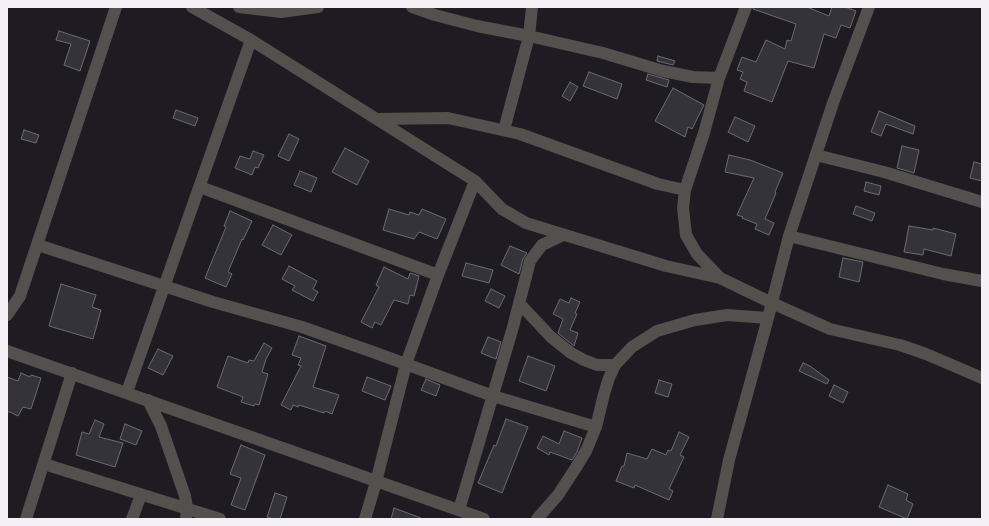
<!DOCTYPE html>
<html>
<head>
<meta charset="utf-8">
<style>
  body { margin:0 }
  #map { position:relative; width:989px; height:526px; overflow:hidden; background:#1e1c22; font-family:Cabin,sans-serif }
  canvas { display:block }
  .frame { position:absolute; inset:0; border:8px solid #f3f1f6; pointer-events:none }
</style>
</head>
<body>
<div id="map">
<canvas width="989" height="526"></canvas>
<div class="frame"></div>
</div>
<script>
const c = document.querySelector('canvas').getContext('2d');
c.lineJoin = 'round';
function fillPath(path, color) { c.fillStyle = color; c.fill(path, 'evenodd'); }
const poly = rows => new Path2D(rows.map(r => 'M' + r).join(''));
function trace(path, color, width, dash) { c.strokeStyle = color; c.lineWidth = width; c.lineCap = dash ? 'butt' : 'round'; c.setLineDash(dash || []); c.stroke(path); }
const building = poly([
  [753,7,807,7,829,16,832,7,845,7,856,11,850,28,841,25,836,38,824,34,814,68,788,61,772,102,744,91,747,82,740,79,743,72,737,70,742,57,756,62,766,40,785,49,787,40,791,41,796,24,753,9,753,7],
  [59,31,90,41,80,71,64,65,71,44,56,40,59,31],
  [658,56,675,61,673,65,657,61,658,56],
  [589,72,622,84,617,99,583,86,589,72],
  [648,74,669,80,667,87,646,80,648,74],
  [570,82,578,87,570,101,562,96,570,82],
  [673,88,704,105,692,129,688,127,685,137,655,121,673,88],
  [176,110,198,118,195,126,173,118,176,110],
  [879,111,915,126,913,134,886,124,881,136,871,132,879,111],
  [735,117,755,126,748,142,728,132,735,117],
  [24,130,39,135,36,143,21,139,24,130],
  [289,134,299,139,289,161,278,156,289,134],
  [902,146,919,150,914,173,897,168,902,146],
  [345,148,369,161,357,185,332,172,345,148],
  [253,151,264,155,258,168,255,167,252,175,235,168,240,156,250,159,253,151],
  [729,155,750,160,783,173,775,192,776,193,765,219,774,223,769,235,755,229,757,224,742,218,743,217,737,215,754,178,725,172,729,155],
  [974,162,982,164,982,181,970,178,974,162],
  [300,171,317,178,311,192,294,185,300,171],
  [866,182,881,186,879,195,864,191,866,182],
  [856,206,875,213,872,221,853,214,856,206],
  [389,209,409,215,410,212,419,215,422,209,446,219,437,239,419,232,414,239,383,230,389,209],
  [230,211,252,221,243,240,242,239,228,272,232,274,226,287,205,278,226,227,224,226,230,211],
  [273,225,292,235,281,255,262,245,273,225],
  [909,226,933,230,933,228,956,234,951,256,924,249,923,255,904,252,909,226],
  [510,246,527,253,523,259,519,274,501,265,510,246],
  [843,258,863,262,859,282,839,277,843,258],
  [466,263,493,270,489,283,462,276,466,263],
  [289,266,317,281,313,289,318,292,313,301,292,290,295,286,282,279,289,266],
  [384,267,408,279,410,273,419,276,414,296,410,295,408,304,394,300,381,325,375,322,372,328,361,322,379,287,376,285,384,267],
  [61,284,96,295,92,307,101,310,93,339,49,326,61,284],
  [491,289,505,296,499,308,485,301,491,289],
  [571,298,580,302,575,313,577,314,570,330,578,333,574,346,558,333,563,319,553,314,560,299,569,303,571,298],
  [299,336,326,346,313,387,339,395,332,414,325,411,324,413,299,405,298,407,293,405,291,410,281,405,301,366,298,365,301,358,292,355,299,336],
  [488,337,501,342,496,359,481,353,488,337],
  [264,343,272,348,266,359,262,372,268,374,259,405,255,404,254,406,241,402,243,397,217,387,228,356,248,363,249,360,254,361,264,343],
  [158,349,173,356,163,375,148,368,158,349],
  [528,356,555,366,546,391,519,381,528,356],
  [803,363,810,366,829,380,827,384,799,371,803,363],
  [21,373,30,377,31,375,41,378,31,409,23,407,18,416,10,412,7,412,7,377,18,381,21,373],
  [367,377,391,386,385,400,362,391,367,377],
  [426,379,440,385,436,396,421,390,426,379],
  [659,380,672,384,668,397,655,393,659,380],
  [834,385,848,392,843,403,829,396,834,385],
  [506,419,528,427,502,493,478,483,494,445,496,446,506,419],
  [95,420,104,424,99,437,123,443,115,467,76,455,82,432,89,434,95,420],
  [125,424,142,431,136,445,120,439,125,424],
  [564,431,582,438,577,452,572,460,550,452,549,455,537,448,543,436,559,444,564,431],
  [679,432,689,437,680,455,684,457,669,489,673,491,669,500,635,485,634,488,616,481,622,466,624,466,627,453,647,459,652,449,666,455,668,450,671,451,679,432],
  [241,445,265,455,245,510,231,505,241,478,230,474,241,445],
  [888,485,908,494,906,500,913,504,907,519,879,507,888,485],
  [275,493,287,497,280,519,273,519,267,517,275,493],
  [394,508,421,518,420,519,391,519,394,508]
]);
fillPath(building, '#34333a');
trace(building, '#6b6b73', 1);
trace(poly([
  [192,7,251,40,475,181,502,209,526,223,666,266,720,278,772,303,830,329,900,345,926,354,982,378],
  [239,7,281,12,318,7],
  [412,7,435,15,477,26,529,36,603,53,663,71,693,77,719,78],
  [377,119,448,118,520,134,658,184,685,190],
  [504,130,529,36,532,7],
  [816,155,884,172,982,202],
  [200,187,438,275],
  [789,236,943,274,982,281],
  [38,245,213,302,302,327,373,352,493,396,596,427],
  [720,278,697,254,686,235,683,208,685,190,704,133,719,78,746,7],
  [519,303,551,337,571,353,584,360,597,365,615,365],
  [7,315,20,296,116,7],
  [7,351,484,519],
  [127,392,251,40],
  [148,400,161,426,185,496,187,508,186,519],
  [44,464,220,519],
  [459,510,513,327,530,261,542,245,563,235],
  [26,519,72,373],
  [132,519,141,495],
  [365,519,376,482,406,364,438,275,475,181],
  [537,519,558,495,575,469,586,451,596,427,604,394,609,378,615,365,632,347,657,331,695,320,727,315,768,318],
  [717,519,729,460,768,318,789,236,833,103,869,7]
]), '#53504e', 12);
</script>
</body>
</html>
